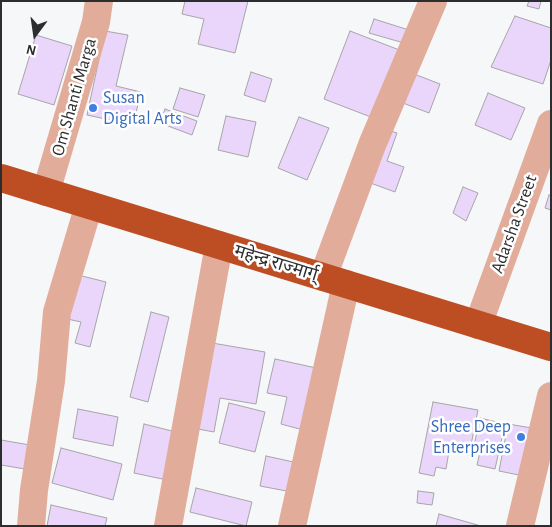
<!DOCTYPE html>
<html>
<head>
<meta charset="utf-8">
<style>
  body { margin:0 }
  #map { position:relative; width:552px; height:527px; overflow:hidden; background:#f5f7f9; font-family:"Alegreya Sans",sans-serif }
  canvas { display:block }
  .frame { position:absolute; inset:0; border:2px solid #2c2d2e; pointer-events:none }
  .north { position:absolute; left:10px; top:10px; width:50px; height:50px; -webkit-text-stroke:4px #fff; paint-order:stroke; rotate:194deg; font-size:14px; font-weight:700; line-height:20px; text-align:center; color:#2c2d2e }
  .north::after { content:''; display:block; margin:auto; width:18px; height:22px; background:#2c2d2e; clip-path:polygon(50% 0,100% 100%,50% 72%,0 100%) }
</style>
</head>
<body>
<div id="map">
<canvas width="552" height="527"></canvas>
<div class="frame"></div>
<div class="north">N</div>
</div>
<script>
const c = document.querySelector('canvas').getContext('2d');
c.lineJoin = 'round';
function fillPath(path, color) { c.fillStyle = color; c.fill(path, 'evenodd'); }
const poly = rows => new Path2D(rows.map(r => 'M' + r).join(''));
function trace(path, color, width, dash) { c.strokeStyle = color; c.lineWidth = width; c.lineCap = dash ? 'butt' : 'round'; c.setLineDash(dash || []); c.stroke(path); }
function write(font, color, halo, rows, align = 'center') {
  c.font = font + ' "Alegreya Sans","Noto Sans Devanagari",sans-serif'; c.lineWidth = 5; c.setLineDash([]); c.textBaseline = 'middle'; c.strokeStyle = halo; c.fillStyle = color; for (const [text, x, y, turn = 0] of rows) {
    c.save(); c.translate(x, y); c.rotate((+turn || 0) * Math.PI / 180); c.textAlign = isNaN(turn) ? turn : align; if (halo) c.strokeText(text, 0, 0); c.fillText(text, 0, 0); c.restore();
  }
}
const building = poly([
  [185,1,248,1,235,53,198,44,204,19,182,14,185,1],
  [529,1,541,1,539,9,527,6,529,1],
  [515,16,551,28,551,60,543,84,491,67,515,16],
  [374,19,409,30,404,43,369,33,374,19],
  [105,31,128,35,116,86,141,92,133,125,87,115,105,31],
  [350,31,402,51,376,119,324,99,350,31],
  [36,35,72,46,54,105,18,94,36,35],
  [251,72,272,79,265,102,244,95,251,72],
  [414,74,440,84,429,113,403,103,414,74],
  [180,88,205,95,198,117,173,109,180,88],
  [488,93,525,108,511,140,475,125,488,93],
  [165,109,197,121,192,135,160,123,165,109],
  [226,116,256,122,248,157,218,150,226,116],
  [299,117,329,128,307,180,278,168,299,117],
  [384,129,397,133,387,161,404,167,395,192,365,181,384,129],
  [463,187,478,193,466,221,453,213,463,187],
  [549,195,551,196,551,210,545,208,549,195],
  [74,274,106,282,90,347,75,343,81,322,63,318,74,274],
  [151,312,169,317,148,402,130,397,151,312],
  [212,343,265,352,256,404,220,398,214,432,198,429,212,343],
  [275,359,321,369,307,431,281,424,287,397,267,393,275,359],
  [433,402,478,410,469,455,449,451,446,469,436,467,434,476,419,473,433,402],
  [229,403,265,412,255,452,219,443,229,403],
  [78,409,118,417,113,446,73,438,78,409],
  [480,418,505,424,495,469,477,465,480,452,473,450,480,418],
  [144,424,176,432,167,480,134,473,144,424],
  [508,424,532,428,524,476,499,471,508,424],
  [1,440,30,445,25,469,1,465,1,440],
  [61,448,122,464,113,500,52,483,61,448],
  [266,456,298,463,292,492,260,486,266,456],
  [196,488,252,502,246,526,190,512,196,488],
  [418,491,434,493,432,505,417,503,418,491],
  [51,505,107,518,105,526,47,526,51,505],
  [439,514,481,526,436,526,439,514]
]);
fillPath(building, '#ead5fb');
trace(building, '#a6a5a7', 1);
trace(poly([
  [46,192,96,22,99,1],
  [323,277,372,145,433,1],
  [478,325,551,124],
  [31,526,34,490,51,381,57,312,89,205],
  [168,526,219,245],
  [292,526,346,284],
  [520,526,551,396]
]), '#e2ac9a', 28);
trace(poly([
  [1,178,551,347]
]), '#bd4e24', 28);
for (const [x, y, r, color] of [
  [93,108,5,"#3f7fe0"],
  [521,437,5,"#3f7fe0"]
]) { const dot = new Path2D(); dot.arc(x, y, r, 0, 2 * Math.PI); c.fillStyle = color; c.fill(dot); trace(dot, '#fff', 2); }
write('18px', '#2c2d2e', '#fff', [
  ["Om Shanti Marga",74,97,-74],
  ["Adarsha Street",514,224,-70],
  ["महेन्द्र राज्मार्ग्",276,263,17]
]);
write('18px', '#366cbe', '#fff', [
  ["Susan",103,98],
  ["Digital Arts",103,119],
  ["Shree Deep",511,427,"right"],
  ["Enterprises",511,448,"right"]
], 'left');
</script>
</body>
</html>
